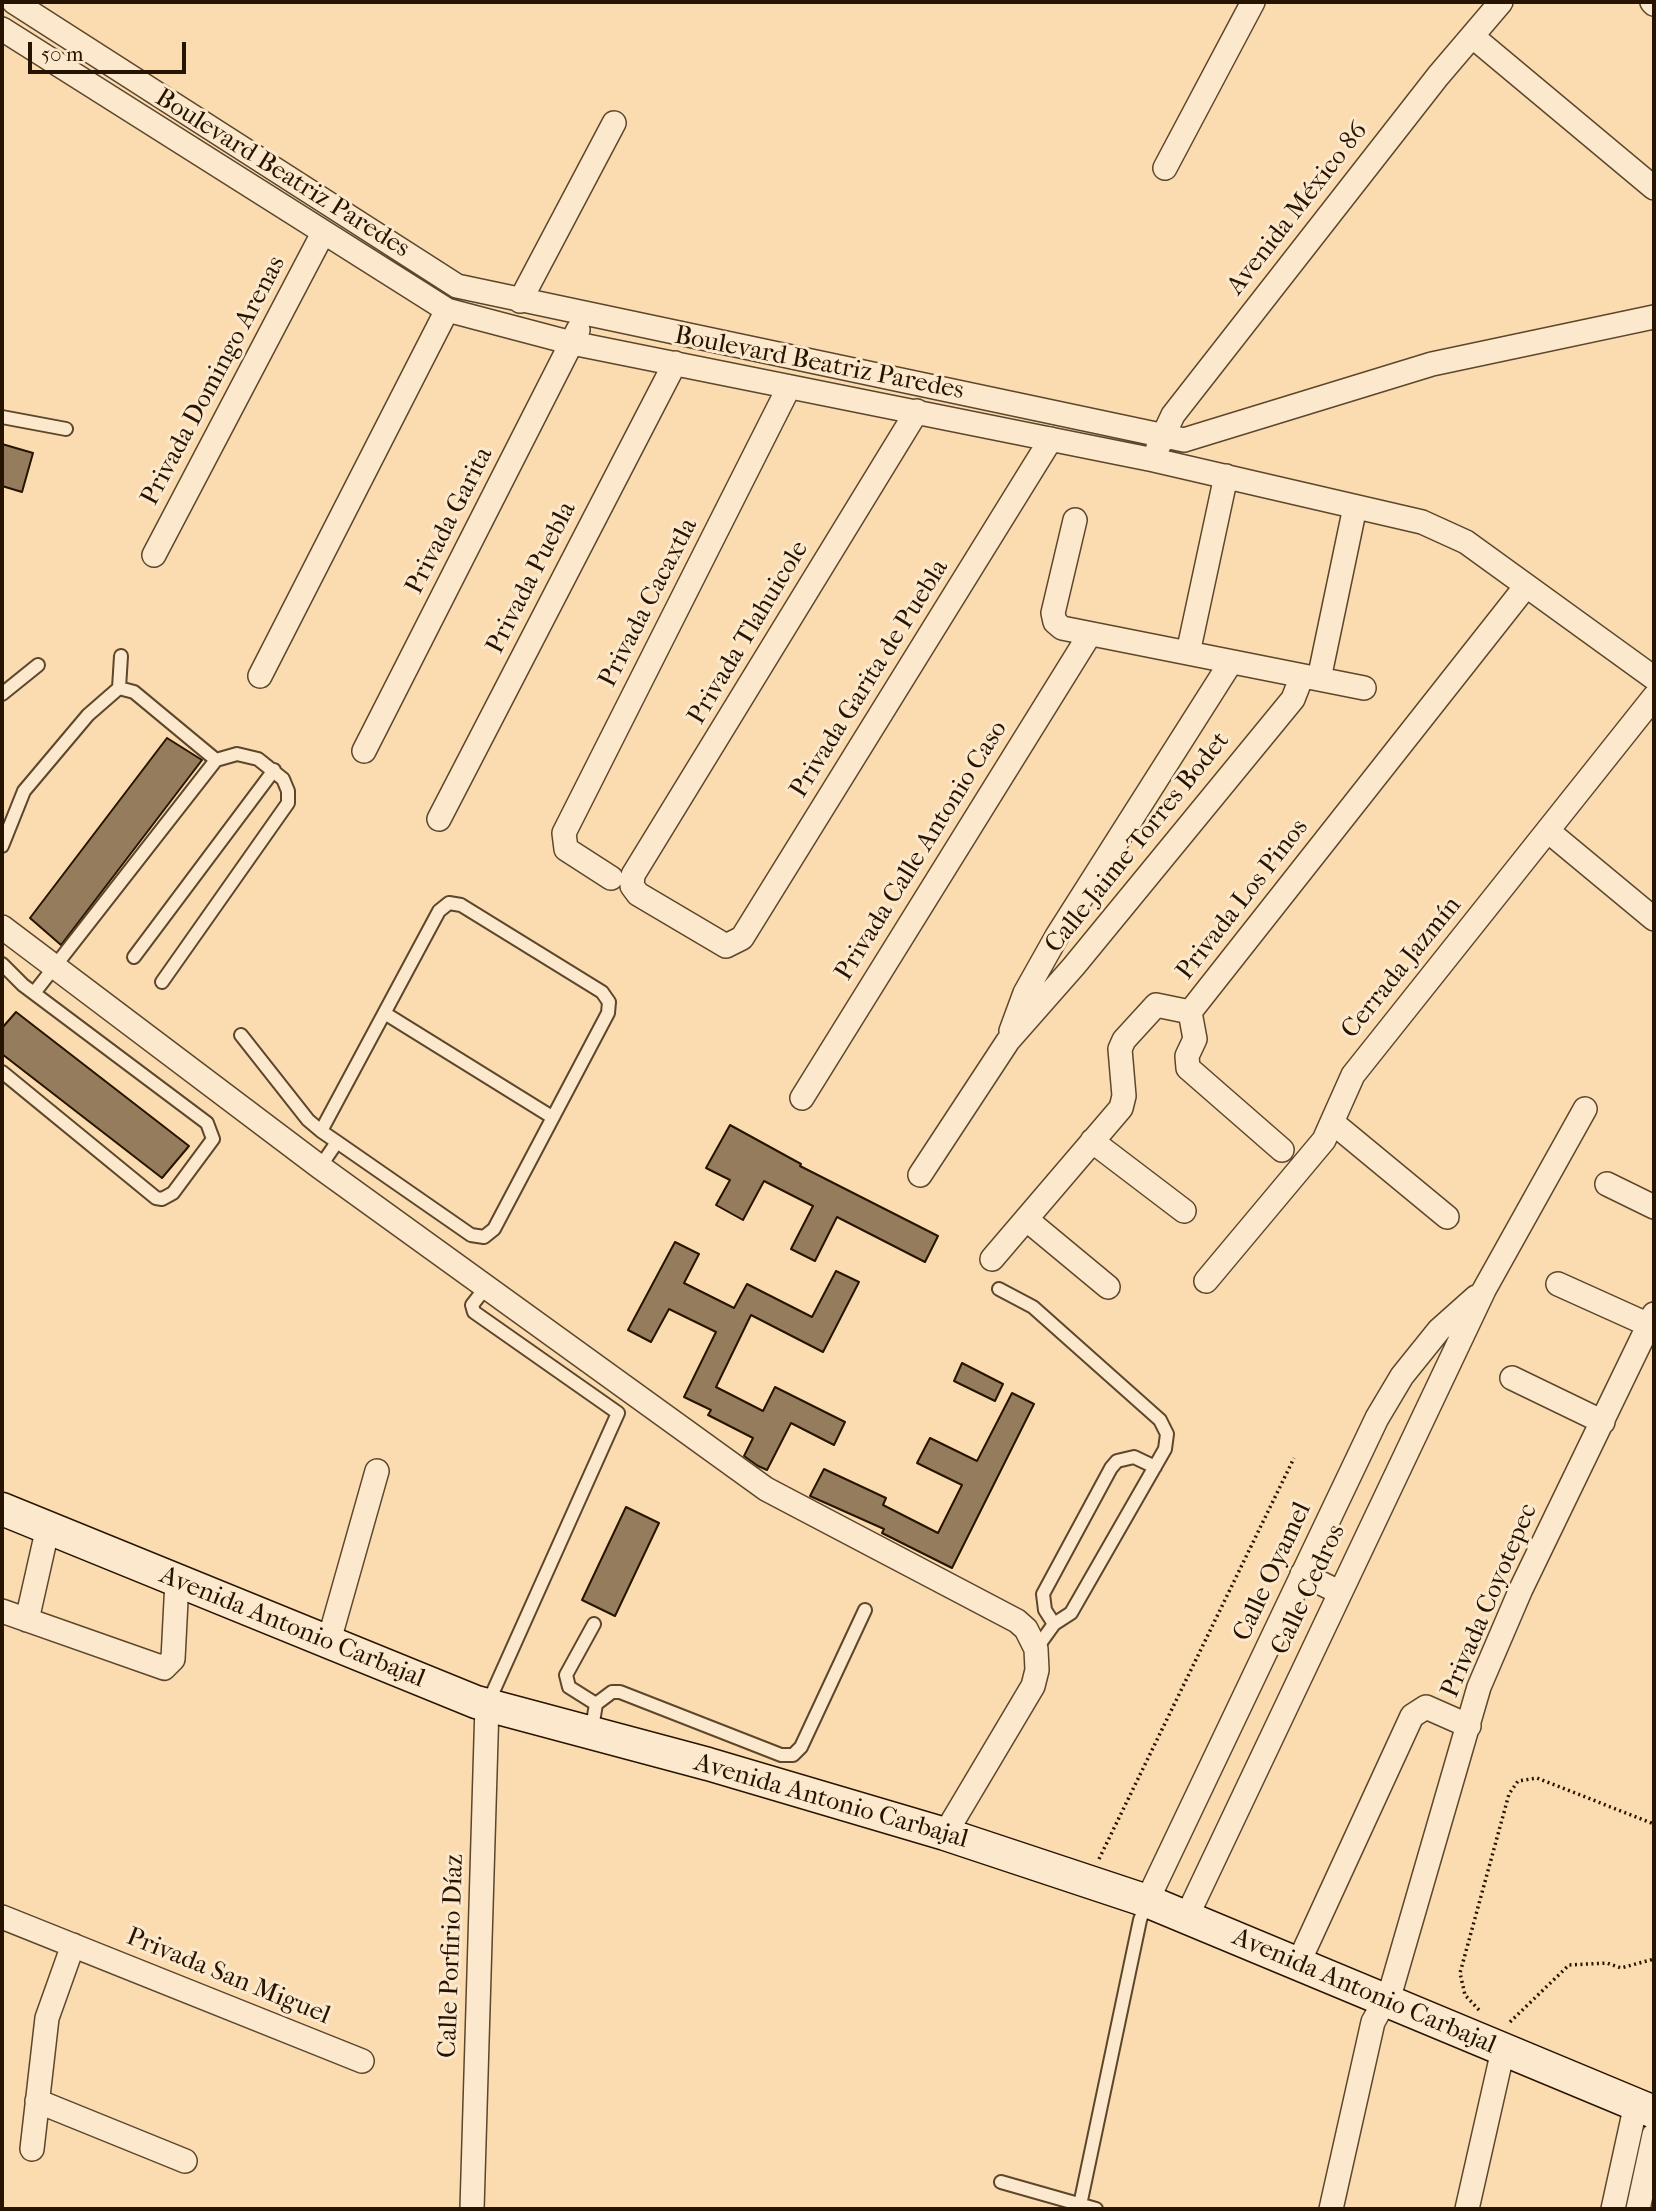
<!DOCTYPE html>
<html>
<head>
<meta charset="utf-8">
<style>
  body { margin:0 }
  #map { position:relative; width:1656px; height:2211px; overflow:hidden; background:#fbdcb0; font-family:"IM FELL French Canon",serif }
  canvas { display:block }
  .frame { position:absolute; inset:0; border:4px solid #271400; pointer-events:none }
  .scale { position:absolute; left:28px; top:42px; width:158px; height:32px; box-sizing:border-box; border:4px solid #271400; border-top:0; padding-left:9px; font-size:21px; line-height:24px; white-space:nowrap; color:#271400; -webkit-text-stroke:5px #fce8cc; paint-order:stroke }
</style>
</head>
<body>
<div id="map">
<canvas width="1656" height="2211"></canvas>
<div class="frame"></div>
<div class="scale">50 m</div>
</div>
<script>
const c = document.querySelector('canvas').getContext('2d');
c.lineJoin = 'round';
function fillPath(path, color) { c.fillStyle = color; c.fill(path, 'evenodd'); }
const poly = rows => new Path2D(rows.map(r => 'M' + r).join(''));
function trace(path, color, width, dash) { c.strokeStyle = color; c.lineWidth = width; c.lineCap = dash ? 'butt' : 'round'; c.setLineDash(dash || []); c.stroke(path); }
function write(font, color, halo, rows, align = 'center') {
  c.font = font + ' "IM FELL French Canon",serif'; c.lineWidth = 6; c.setLineDash([]); c.textBaseline = 'middle'; c.strokeStyle = halo; c.fillStyle = color; for (const [text, x, y, turn = 0] of rows) {
    c.save(); c.translate(x, y); c.rotate((+turn || 0) * Math.PI / 180); c.textAlign = isNaN(turn) ? turn : align; if (halo) c.strokeText(text, 0, 0); c.fillText(text, 0, 0); c.restore();
  }
}
const building = poly([
  [2,444,33,453,22,492,2,486,2,444],
  [167,738,202,760,61,945,30,918,167,738],
  [16,1012,189,1146,162,1178,2,1054,2,1028,16,1012],
  [730,1125,801,1164,800,1166,938,1236,925,1262,837,1217,815,1261,791,1249,813,1206,764,1181,743,1220,716,1205,730,1180,706,1168,730,1125],
  [675,1242,699,1254,684,1283,734,1308,747,1284,812,1317,836,1271,859,1282,823,1352,751,1315,716,1387,763,1411,775,1387,845,1422,834,1445,791,1423,767,1470,758,1466,744,1456,753,1438,708,1415,711,1410,684,1397,716,1332,669,1309,651,1342,628,1330,675,1242],
  [962,1363,1003,1384,995,1401,954,1381,962,1363],
  [1012,1393,1034,1404,952,1568,882,1533,884,1529,810,1496,824,1469,886,1498,883,1505,938,1533,962,1485,917,1463,930,1438,977,1461,1012,1393],
  [626,1507,659,1523,615,1616,582,1600,626,1507]
]);
fillPath(building, '#957c5c');
trace(building, '#271400', 2);
const lane = poly([
  [2,417,66,429],
  [2,694,38,665],
  [2,846,24,791,88,715,119,688,121,656],
  [134,957,274,770],
  [2,964,23,985,207,1123,213,1139,173,1193,162,1199,156,1198,2,1072],
  [162,982,288,803,288,791,283,779,258,759,237,754,216,760],
  [34,993,216,760,134,692,119,688],
  [386,1014,552,1117],
  [241,1035,308,1120,321,1131,337,1142,471,1235,484,1237,494,1229,608,1013,609,1002,602,992,461,905,449,903,439,911,321,1131],
  [320,1167,337,1142],
  [486,1287,472,1305,474,1312,618,1413,488,1703],
  [999,1289,1033,1307,1160,1420,1167,1434,1165,1449,1071,1613,1054,1624,1036,1649],
  [594,1624,566,1675,569,1687,596,1704],
  [1054,1624,1045,1610,1043,1594,1111,1468,1117,1461,1134,1457,1155,1467],
  [591,1734,596,1704,612,1692,620,1692,781,1755,793,1755,801,1747,865,1610],
  [1001,2182,1096,2209],
  [1080,2205,1140,1920,1147,1901]
]);
const street = poly([
  [14,2,457,286,1184,440,1432,364,1654,317],
  [1652,2,1654,4],
  [2,29,447,310,572,343,1154,460,1422,522,1466,542,1654,678],
  [1472,36,1654,188],
  [1165,168,1253,2],
  [520,301,614,123],
  [917,411,633,875,632,886,638,894,726,946,742,938,1051,439],
  [1158,447,1173,415,1438,76,1501,2],
  [1075,520,1053,613,1055,622,1062,628,1364,688],
  [154,555,323,233],
  [1188,653,1226,476],
  [260,676,447,310],
  [1319,679,1355,507],
  [364,751,578,330],
  [439,819,675,363],
  [1548,831,1654,919],
  [611,878,566,849,564,833,789,387],
  [2,927,320,1167,766,1489,1017,1621,1026,1629,1036,1649,1037,1670,1033,1686,945,1834],
  [1190,1012,1526,586],
  [1190,1012,1195,1039,1187,1056,1188,1068,1282,1150],
  [1011,1031,1025,993,1057,936,1231,662],
  [802,1098,1090,634],
  [1332,1122,1447,1217],
  [1092,1141,1184,1211],
  [920,1175,1008,1041,1074,966,1293,699,1302,676],
  [1607,1184,1654,1207],
  [1026,1219,1108,1287],
  [992,1259,1121,1108,1124,1096,1120,1049,1124,1040,1156,1005,1190,1012],
  [1206,1281,1324,1140,1353,1075,1654,697],
  [1558,1284,1649,1325],
  [1512,1378,1603,1422],
  [1302,1574,1339,1592],
  [2,1611,164,1668,173,1659,177,1581],
  [27,1620,48,1527],
  [328,1644,377,1471],
  [1147,1901,1377,1418,1402,1376,1439,1330,1476,1297],
  [1187,1916,1484,1290,1585,1109],
  [2,1917,362,2061],
  [1297,1966,1412,1716,1426,1707,1469,1726],
  [37,2101,185,2161],
  [32,2149,47,2018,73,1945],
  [472,2209,487,1705],
  [1331,2209,1373,2022,1391,1990,1479,1687,1521,1589,1654,1314],
  [1467,2209,1503,2050],
  [1613,2209,1636,2104],
  [1638,2209,1654,2135]
]);
const secondary = poly([
  [2,1509,476,1702,708,1764,945,1834,1147,1901,1654,2112]
]);
trace(lane, '#5c462c', 16);
trace(street, '#5c462c', 26);
trace(secondary, '#271400', 35);
trace(poly([
  [1099,1859,1294,1458],
  [1479,2010,1465,1995,1460,1973,1509,1794,1518,1781,1537,1778,1654,1824],
  [1510,2022,1569,1965,1607,1963,1621,1968,1654,1959]
]), '#271400', 3.5, [2, 3.5]);
trace(lane, '#fce8cc', 12);
trace(street, '#fce8cc', 23);
trace(secondary, '#fce8cc', 32);
write('26px', '#271400', '#fce8cc', [
  ["Boulevard Beatriz Paredes",282,174,32],
  ["Avenida México 86",1298,209,-52],
  ["Boulevard Beatriz Paredes",819,364,11],
  ["Privada Domingo Arenas",214,381,-62],
  ["Privada Garita",450,521,-63],
  ["Privada Puebla",532,578,-63],
  ["Privada Cacaxtla",649,603,-63],
  ["Privada Tlahuicole",749,633,-59],
  ["Privada Garita de Puebla",870,679,-58],
  ["Calle Jaime Torres Bodet",1138,843,-51],
  ["Privada Calle Antonio Caso",922,851,-58],
  ["Privada Los Pinos",1243,900,-52],
  ["Cerrada Jazmín",1402,968,-51],
  ["Calle Oyamel",1273,1572,-65],
  ["Calle Cedros",1309,1590,-65],
  ["Privada Coyotepec",1490,1601,-67],
  ["Avenida Antonio Carbajal",292,1628,22],
  ["Avenida Antonio Carbajal",831,1802,16],
  ["Calle Porfirio Díaz",452,1956,-88],
  ["Privada San Miguel",228,1977,22],
  ["Avenida Antonio Carbajal",1364,1992,23]
]);
</script>
</body>
</html>
